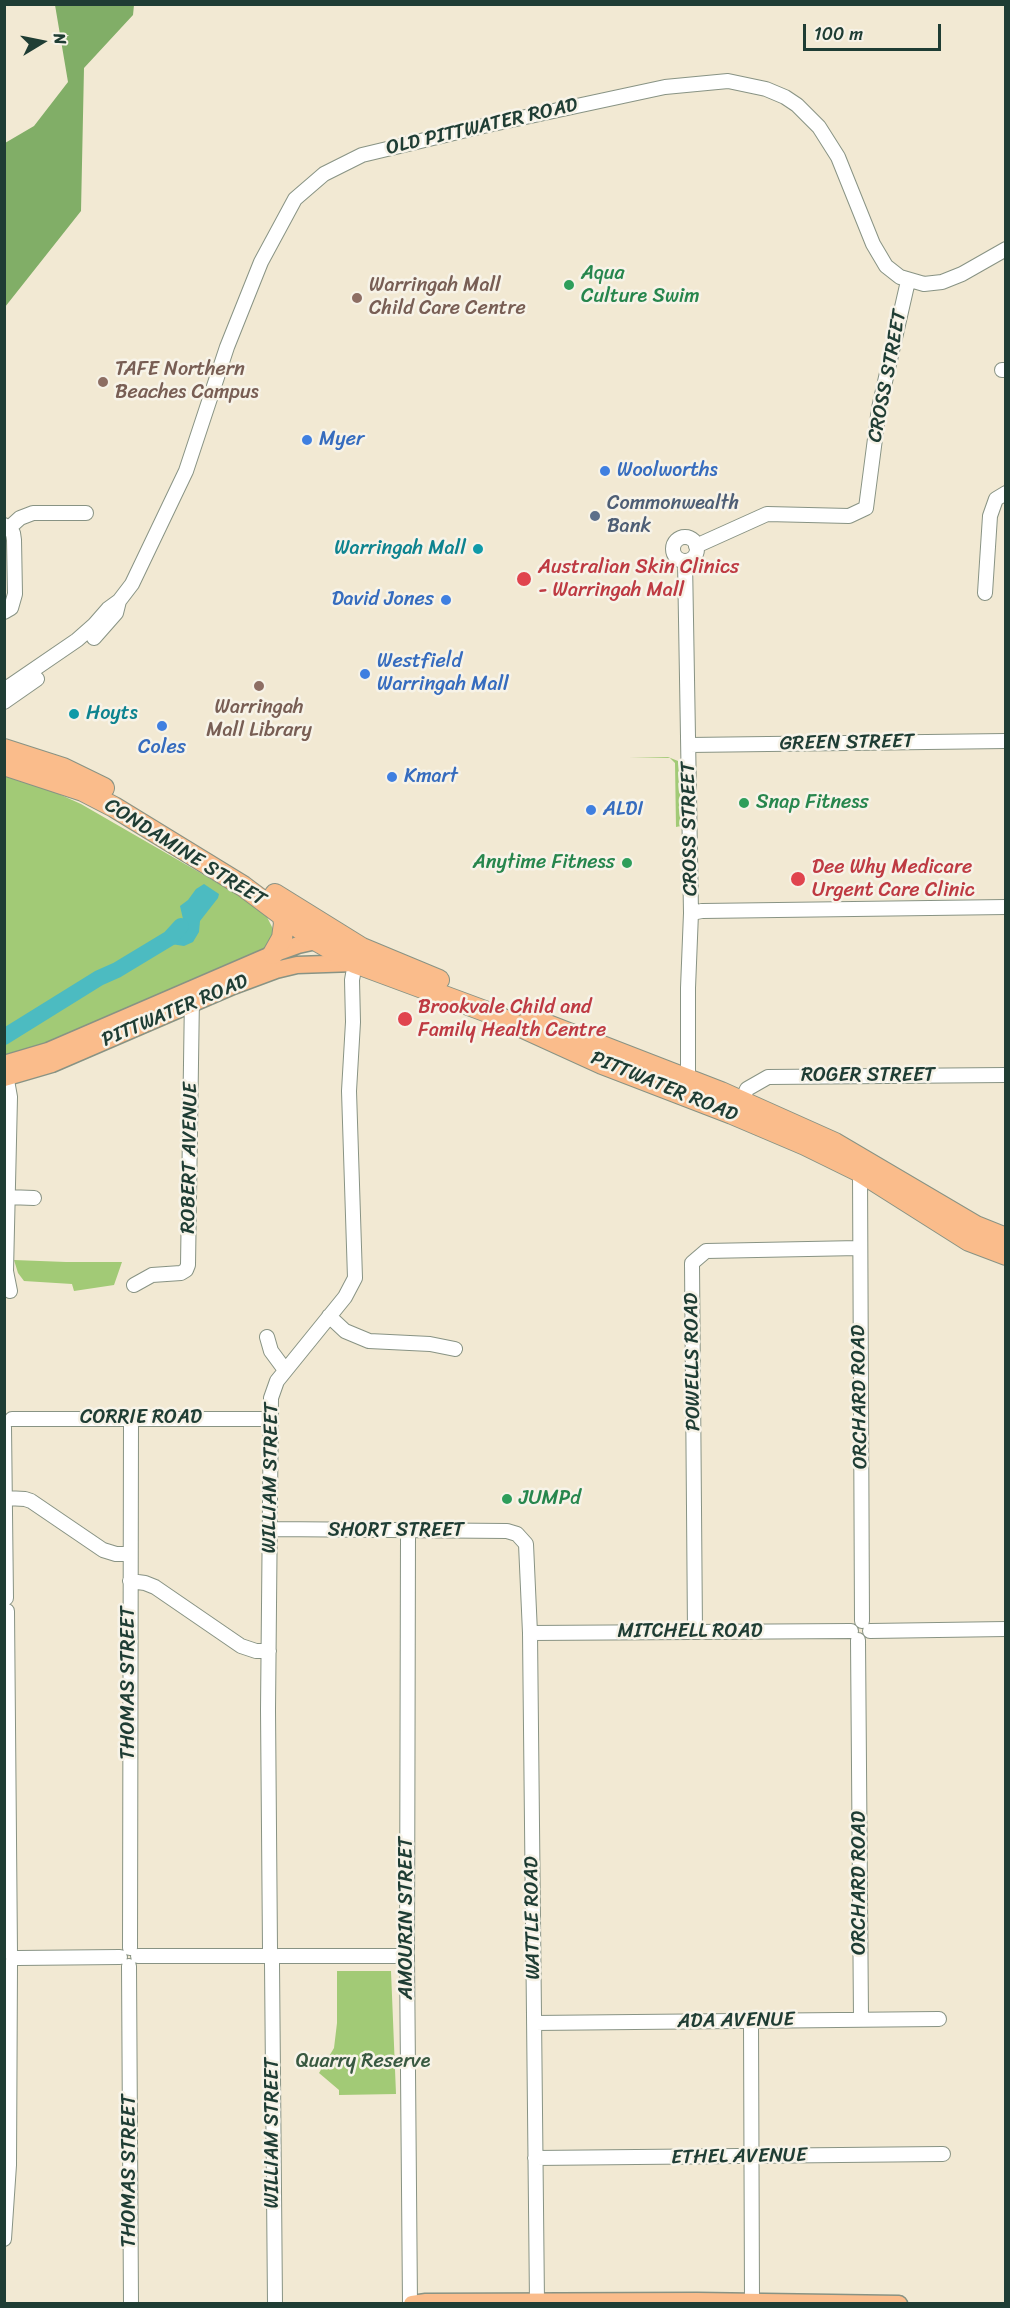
<!DOCTYPE html>
<html>
<head>
<meta charset="utf-8">
<style>
  body { margin:0 }
  #map { position:relative; width:1010px; height:2308px; overflow:hidden; background:#f2e9d3; font-family:Sriracha,sans-serif }
  canvas { display:block }
  .frame { position:absolute; inset:0; border:6px solid #1f3d34; pointer-events:none }
  .north { position:absolute; left:12px; top:12px; width:60px; height:60px; -webkit-text-stroke:4px #f7f3e8; paint-order:stroke; rotate:80deg; font-size:16px; font-weight:700; line-height:24px; text-align:center; color:#1f3d34 }
  .north::after { content:''; display:block; margin:auto; width:21px; height:27px; background:#1f3d34; clip-path:polygon(50% 0,100% 100%,50% 72%,0 100%) }
  .scale { position:absolute; left:803px; top:24px; width:138px; height:27px; box-sizing:border-box; border:3px solid #1f3d34; border-top:0; padding-left:8px; font-size:18px; line-height:21px; white-space:nowrap; color:#1f3d34; -webkit-text-stroke:4px #f7f3e8; paint-order:stroke }
</style>
</head>
<body>
<div id="map">
<canvas width="1010" height="2308"></canvas>
<div class="frame"></div>
<div class="north">N</div>
<div class="scale">100 m</div>
</div>
<script>
const c = document.querySelector('canvas').getContext('2d');
c.lineJoin = 'round';
function fillPath(path, color) { c.fillStyle = color; c.fill(path, 'evenodd'); }
const poly = rows => new Path2D(rows.map(r => 'M' + r).join(''));
function trace(path, color, width, dash) { c.strokeStyle = color; c.lineWidth = width; c.lineCap = dash ? 'butt' : 'round'; c.setLineDash(dash || []); c.stroke(path); }
function write(font, color, halo, rows, align = 'center') {
  c.font = font + ' Sriracha,sans-serif'; c.lineWidth = 5; c.setLineDash([]); c.textBaseline = 'middle'; c.strokeStyle = halo; c.fillStyle = color; for (const [text, x, y, turn = 0] of rows) {
    c.save(); c.translate(x, y); c.rotate((+turn || 0) * Math.PI / 180); c.textAlign = isNaN(turn) ? turn : align; if (halo) c.strokeText(text, 0, 0); c.fillText(text, 0, 0); c.restore();
  }
}
fillPath(poly([
  [629,757,668,757,678,761,680,770,681,826,676,827,675,763,670,758],
  [5,776,50,790,81,804,263,909,273,929,272,942,263,951,44,1047,5,1058],
  [14,1260,66,1262,122,1262,114,1285,74,1291,72,1284,24,1281,18,1273],
  [337,1971,391,1971,396,2094,339,2095,339,2090,319,2073,334,2048,337,2023]
]), '#a2ca76');
fillPath(poly([
  [55,5,134,5,133,15,84,68,81,211,5,307,5,143,34,126,68,82]
]), '#81ae67');
fillPath(poly([
  [204,884,219,894,218,898,200,921,199,932,193,942,184,946,171,944,164,938,183,919,180,906,188,900,196,889]
]), '#4cbbc1');
trace(poly([
  [4,1037,99,978,117,970,170,938,181,926]
]), '#4cbbc1', 16);
const minor = poly([
  [1002,370,1006,370],
  [4,525,13,533,14,540,15,594,11,608,4,612],
  [9,528,20,518,33,513,86,513],
  '673 549a12 12 0 1 1 24 0a12 12 0 1 1-24 0Z',
  [696,546,767,514,849,516,866,508,879,408,908,281],
  [685,561,691,913,688,988,688,1080],
  [985,593,990,516,996,499,1006,493],
  [94,638,116,613,119,601],
  [4,690,77,640,94,625,108,609,119,601,132,584,186,471,227,347,261,262,295,199,324,174,362,155,479,127,665,87,728,81,766,89,785,97,797,105,819,127,838,157,873,244,886,266,900,277,924,284,942,282,962,274,1006,249],
  [4,702,37,679],
  [689,745,1006,741],
  [691,913,702,911,1006,907],
  [5,1069,10,1097,6,1271,10,1291],
  [742,1101,747,1089,768,1077,1006,1075],
  [860,1172,862,1621],
  [7,1197,34,1198],
  [134,1285,152,1275,181,1273,186,1270,188,1265,192,996],
  [329,1316,345,1331,369,1341,430,1344,455,1349],
  [267,1337,271,1351,285,1370],
  [12,1419,271,1419],
  [4,1427,6,1598],
  [6,1498,25,1499,31,1501,103,1550,116,1554,130,1554],
  [271,1529,507,1531,517,1534,526,1544,530,1633,537,2302],
  [408,1532,407,1956,410,2304],
  [130,1581,145,1583,155,1587,241,1646,256,1651,269,1651],
  [7,1611,10,1953],
  [870,1631,1006,1629],
  [695,1632,692,1263,706,1251,859,1248],
  [530,1633,851,1631],
  [858,1640,861,2019],
  [130,1948,131,1418],
  [270,1949,268,1710,271,1398,277,1381,345,1297,355,1278,349,1091,353,1022,352,980,355,963],
  [138,1956,264,1956],
  [278,1956,407,1956],
  [17,1958,120,1957],
  [272,1963,275,2304],
  [129,1966,131,2304],
  [751,2022,752,2302],
  [534,2023,939,2019],
  [535,2158,943,2154],
  [4,2239,9,2165,10,1965]
]);
const major = poly([
  [4,1064,48,1051,273,954,298,945,325,939],
  [4,1078,52,1064,233,986,276,970,297,965,355,963],
  [412,2304,426,2302,697,2301,899,2304]
]);
const highway = poly([
  [4,749,63,768,104,788],
  [4,765,83,791,114,807,243,886,315,940,355,963,490,1013,602,1064,732,1114,805,1145,860,1172,969,1241,1006,1255],
  [275,894,362,948,439,980],
  [273,954,282,938,284,923,282,913],
  [530,1018,721,1092,835,1143,976,1226,1006,1238]
]);
trace(minor, '#889384', 16);
trace(major, '#889384', 19);
trace(highway, '#889384', 22);
trace(minor, '#fff', 14);
trace(major, '#fabc8b', 16);
trace(highway, '#fabc8b', 20);
for (const [x, y, r, color] of [
  [569,285,6,"#2e9e5b"],
  [357,298,6,"#8d6e63"],
  [103,382,6,"#8d6e63"],
  [307,440,6,"#3f7fe0"],
  [605,471,6,"#3f7fe0"],
  [595,516,6,"#5c6f8a"],
  [478,549,6,"#0f9aa8"],
  [524,579,8,"#e0444e"],
  [446,600,6,"#3f7fe0"],
  [365,674,6,"#3f7fe0"],
  [259,686,6,"#8d6e63"],
  [74,714,6,"#0f9aa8"],
  [162,726,6,"#3f7fe0"],
  [392,777,6,"#3f7fe0"],
  [744,803,6,"#2e9e5b"],
  [591,810,6,"#3f7fe0"],
  [627,863,6,"#2e9e5b"],
  [798,879,8,"#e0444e"],
  [405,1019,8,"#e0444e"],
  [507,1499,6,"#2e9e5b"]
]) { const dot = new Path2D(); dot.arc(x, y, r, 0, 2 * Math.PI); c.fillStyle = color; c.fill(dot); trace(dot, '#f7f3e8', 2); }
write('20px', '#1f3d34', '#f7f3e8', [
  ["OLD PITTWATER ROAD",482,127,-13],
  ["CROSS STREET",888,376,-79],
  ["GREEN STREET",847,743,-1],
  ["CROSS STREET",690,829,-91],
  ["CONDAMINE STREET",185,853,32],
  ["PITTWATER ROAD",175,1011,-23],
  ["ROGER STREET",868,1076],
  ["PITTWATER ROAD",664,1087,22],
  ["ROBERT AVENUE",190,1158,-89],
  ["POWELLS ROAD",693,1362,-91],
  ["ORCHARD ROAD",860,1397,-91],
  ["CORRIE ROAD",141,1418],
  ["WILLIAM STREET",271,1478,-89],
  ["SHORT STREET",396,1531],
  ["MITCHELL ROAD",690,1632],
  ["THOMAS STREET",129,1683,-90],
  ["ORCHARD ROAD",860,1883,-90],
  ["AMOURIN STREET",407,1918,-90],
  ["WATTLE ROAD",533,1918,-91],
  ["ADA AVENUE",736,2021,-1],
  ["WILLIAM STREET",273,2133,-90],
  ["ETHEL AVENUE",739,2157,-1],
  ["THOMAS STREET",130,2171,-90]
]);
write('20px', '#27864d', '#f7f3e8', [
  ["Aqua",581,274],
  ["Culture Swim",581,297],
  ["Snap Fitness",756,803],
  ["Anytime Fitness",615,863,"right"],
  ["JUMPd",519,1499]
], 'left');
write('20px', '#785e54', '#f7f3e8', [
  ["Warringah Mall",369,286],
  ["Child Care Centre",369,309],
  ["TAFE Northern",115,370],
  ["Beaches Campus",115,393],
  ["Warringah",259,708,"center"],
  ["Mall Library",259,731,"center"]
], 'left');
write('20px', '#366cbe', '#f7f3e8', [
  ["Myer",319,440],
  ["Woolworths",617,471],
  ["David Jones",434,600,"right"],
  ["Westfield",377,662],
  ["Warringah Mall",377,685],
  ["Coles",162,748,"center"],
  ["Kmart",404,777],
  ["ALDI",603,810]
], 'left');
write('20px', '#4e5e75', '#f7f3e8', [
  ["Commonwealth",607,504],
  ["Bank",607,527]
], 'left');
write('20px', '#0d838f', '#f7f3e8', [
  ["Warringah Mall",466,549],
  ["Hoyts",86,714,"left"]
], 'right');
write('20px', '#be3a42', '#f7f3e8', [
  ["Australian Skin Clinics",538,568],
  ["- Warringah Mall",538,591],
  ["Dee Why Medicare",812,868],
  ["Urgent Care Clinic",812,891],
  ["Brookvale Child and",418,1008],
  ["Family Health Centre",418,1031]
], 'left');
write('20px', '#395941', '#f7f3e8', [
  ["Quarry Reserve",363,2062]
]);
</script>
</body>
</html>
